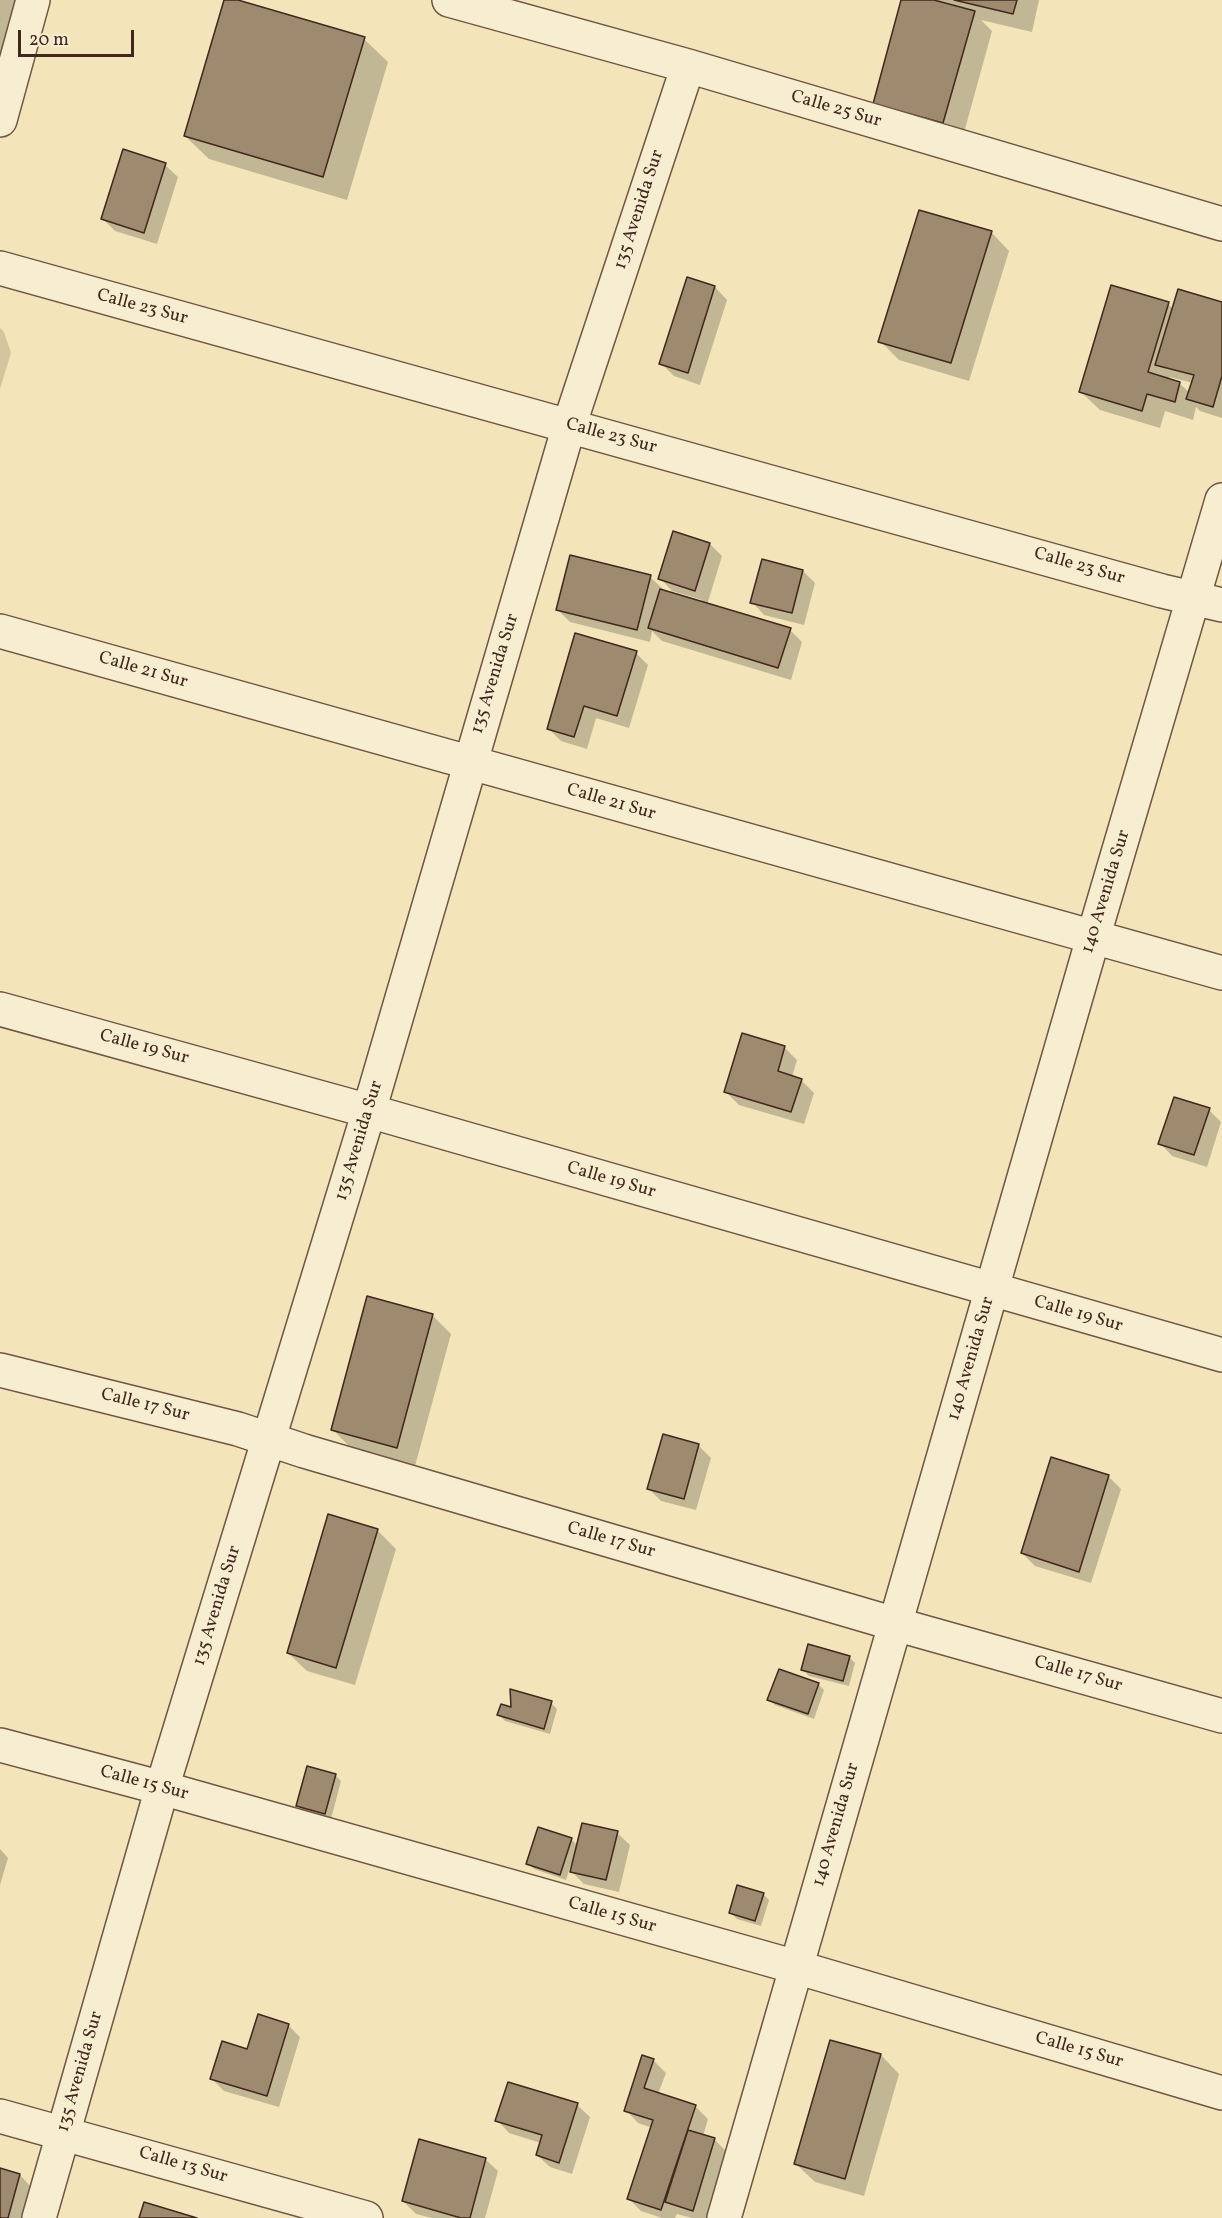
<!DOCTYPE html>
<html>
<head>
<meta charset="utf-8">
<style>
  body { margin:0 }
  #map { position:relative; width:1222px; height:2218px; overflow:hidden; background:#f3e5b9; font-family:Vollkorn,serif }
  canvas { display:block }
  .scale { position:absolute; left:18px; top:30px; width:116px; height:27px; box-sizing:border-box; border:3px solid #41271d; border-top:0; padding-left:8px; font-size:18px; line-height:21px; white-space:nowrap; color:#41271d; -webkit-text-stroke:4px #f7eed2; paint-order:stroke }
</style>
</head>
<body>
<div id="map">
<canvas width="1222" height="2218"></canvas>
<div class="scale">20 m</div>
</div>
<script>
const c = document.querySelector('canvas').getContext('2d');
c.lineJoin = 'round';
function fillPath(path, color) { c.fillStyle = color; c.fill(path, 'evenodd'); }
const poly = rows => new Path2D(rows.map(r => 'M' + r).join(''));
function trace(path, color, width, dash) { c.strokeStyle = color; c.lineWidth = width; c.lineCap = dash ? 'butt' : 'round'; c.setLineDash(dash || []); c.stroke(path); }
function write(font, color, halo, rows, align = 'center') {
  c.font = font + ' Vollkorn,serif'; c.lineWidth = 6; c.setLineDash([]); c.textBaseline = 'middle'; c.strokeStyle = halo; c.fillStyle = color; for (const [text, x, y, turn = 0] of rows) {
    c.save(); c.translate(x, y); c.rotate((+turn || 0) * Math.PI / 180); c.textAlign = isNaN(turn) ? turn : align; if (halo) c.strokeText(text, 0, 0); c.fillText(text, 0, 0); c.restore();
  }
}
fillPath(poly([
  [0,328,4,332,11,353,0,389]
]), '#d5c59e');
fillPath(poly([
  [0,0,22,0,0,74],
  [226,0,232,0,364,39,388,62,347,200,209,159,185,136],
  [902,0,1039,0,1032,32,981,20,992,31,962,140,874,103],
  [124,151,165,165,178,177,157,244,115,231,103,219],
  [991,232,1009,251,969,381,899,360,880,341],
  [688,279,715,287,727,300,700,385,674,376,661,363],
  [1168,304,1173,309,1222,304,1222,418,1200,411,1196,407,1193,420,1165,411,1160,428,1100,410,1081,392],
  [1170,377,1193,383,1190,393,1179,383,1169,380],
  [710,544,722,556,707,605,790,630,802,642,791,680,662,641,652,631,650,642,570,622,558,610,650,577,663,589,662,591,701,603,702,600,672,591,660,578],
  [803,571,815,583,804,625,764,615,752,602],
  [636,653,648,665,629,728,596,718,587,749,561,741,548,728],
  [784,1047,797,1060,792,1077,801,1080,814,1093,804,1124,739,1105,726,1092],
  [1209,1110,1221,1122,1207,1167,1172,1156,1160,1143],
  [432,1315,451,1334,415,1466,351,1448,333,1430],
  [698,1445,711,1458,696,1510,661,1501,649,1489],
  [1108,1476,1121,1489,1091,1583,1035,1566,1022,1553],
  [377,1530,396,1549,355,1685,307,1671,288,1653],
  [849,1657,855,1663,849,1686,809,1676,803,1670],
  [818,1684,824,1690,814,1719,775,1705,769,1699],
  [551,1703,557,1709,550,1734,505,1721,499,1715,513,1709],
  [335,1775,341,1781,331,1819,304,1812,298,1806],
  [617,1833,630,1845,619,1892,584,1884,572,1872,573,1865,571,1864,566,1880,534,1869,528,1863,571,1839,578,1846],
  [0,1849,8,1858,0,1885],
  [763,1894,769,1900,761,1926,737,1919,731,1913],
  [288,2025,300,2037,279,2107,224,2091,212,2079,248,2051],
  [881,2055,899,2074,864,2196,815,2182,796,2164],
  [653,2060,666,2073,658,2094,696,2107,708,2119,703,2136,715,2140,727,2152,707,2218,692,2218,677,2214,675,2218,662,2218,641,2211,629,2199,653,2128,638,2123,626,2110],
  [577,2105,590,2117,572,2174,550,2167,537,2155,541,2143,509,2133,497,2120],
  [485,2159,498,2171,485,2218,432,2218,416,2214,403,2201],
  [0,2170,20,2175,32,2188,24,2218,0,2218]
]), '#0003');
const building = poly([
  [224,0,238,0,365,37,323,177,184,136,224,0],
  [901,0,934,0,975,11,943,123,873,104,901,0],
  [954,0,1017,0,1013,14,954,0],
  [123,149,166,163,144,233,101,219,123,149],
  [919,210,992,231,951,363,878,342,919,210],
  [687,277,715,286,688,373,659,364,687,277],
  [1111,285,1169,302,1148,372,1180,382,1175,402,1147,394,1142,411,1079,392,1111,285],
  [1178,289,1222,302,1222,376,1213,407,1186,399,1194,375,1155,365,1178,289],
  [673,531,710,543,695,591,658,579,673,531],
  [570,555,651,575,637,630,556,610,570,555],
  [762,559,803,570,792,613,750,603,762,559],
  [660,589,791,628,778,668,648,628,660,589],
  [575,633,637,651,617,716,584,706,574,737,547,729,575,633],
  [742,1033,785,1046,778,1071,802,1079,791,1112,724,1092,742,1033],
  [1174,1097,1210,1108,1194,1155,1158,1144,1174,1097],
  [367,1296,433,1314,397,1448,331,1430,367,1296],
  [663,1434,699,1444,684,1499,647,1489,663,1434],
  [1051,1457,1109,1475,1079,1572,1021,1553,1051,1457],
  [328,1514,378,1529,336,1668,287,1653,328,1514],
  [808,1644,850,1656,843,1681,801,1670,808,1644],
  [779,1669,819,1683,808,1714,767,1700,779,1669],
  [510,1689,552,1701,544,1729,497,1715,501,1704,511,1707,510,1689],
  [307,1766,336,1774,325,1814,296,1806,307,1766],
  [582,1823,618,1831,606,1880,570,1872,582,1823],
  [538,1827,572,1838,560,1875,526,1864,538,1827],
  [737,1885,764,1893,755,1921,729,1913,737,1885],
  [258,2014,289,2024,267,2096,210,2079,222,2041,247,2049,258,2014],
  [830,2040,881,2054,845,2179,794,2164,830,2040],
  [642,2055,654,2059,644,2088,696,2105,661,2210,627,2199,653,2120,624,2111,642,2055],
  [508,2082,578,2103,559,2163,536,2155,542,2135,495,2121,508,2082],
  [688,2130,715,2138,693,2211,665,2202,688,2130],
  [419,2139,486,2158,470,2218,461,2218,402,2201,419,2139],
  [0,2168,20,2174,8,2218,0,2218,0,2168],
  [144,2202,197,2218,139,2218,144,2202]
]);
fillPath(building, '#9e8a6e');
trace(building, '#41271d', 1.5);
const minor = poly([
  [449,0,688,66,1222,224],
  [0,120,33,0],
  [0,268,1162,591,1222,605],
  [0,631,1222,973],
  [0,1009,369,1111,1222,1355],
  [0,1370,238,1429,304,1451,895,1624,1222,1716],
  [0,1745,162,1788,796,1967,1222,2093],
  [0,2116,366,2218],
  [39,2218,162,1788,369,1111,569,426,688,66],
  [724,2218,1093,938,1222,500]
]);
trace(minor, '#6e5644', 36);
trace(minor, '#f7eed2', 33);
write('18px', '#41271d', '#f7eed2', [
  ["Calle 25 Sur",836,110,16],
  ["135 Avenida Sur",640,210,-72],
  ["Calle 23 Sur",142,308,15],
  ["Calle 23 Sur",611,437,15],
  ["Calle 23 Sur",1079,567,16],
  ["Calle 21 Sur",143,671,16],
  ["135 Avenida Sur",496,674,-73],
  ["Calle 21 Sur",611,803,16],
  ["140 Avenida Sur",1107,892,-73],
  ["Calle 19 Sur",144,1048,15],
  ["135 Avenida Sur",360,1141,-73],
  ["Calle 19 Sur",611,1181,16],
  ["Calle 19 Sur",1078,1315,16],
  ["140 Avenida Sur",972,1359,-74],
  ["Calle 17 Sur",145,1406,14],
  ["Calle 17 Sur",611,1541,16],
  ["135 Avenida Sur",218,1606,-73],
  ["Calle 17 Sur",1078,1675,16],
  ["Calle 15 Sur",144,1784,15],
  ["140 Avenida Sur",837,1825,-74],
  ["Calle 15 Sur",612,1916,16],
  ["Calle 15 Sur",1079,2051,16],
  ["135 Avenida Sur",81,2072,-74],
  ["Calle 13 Sur",183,2166,16]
]);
</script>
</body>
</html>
